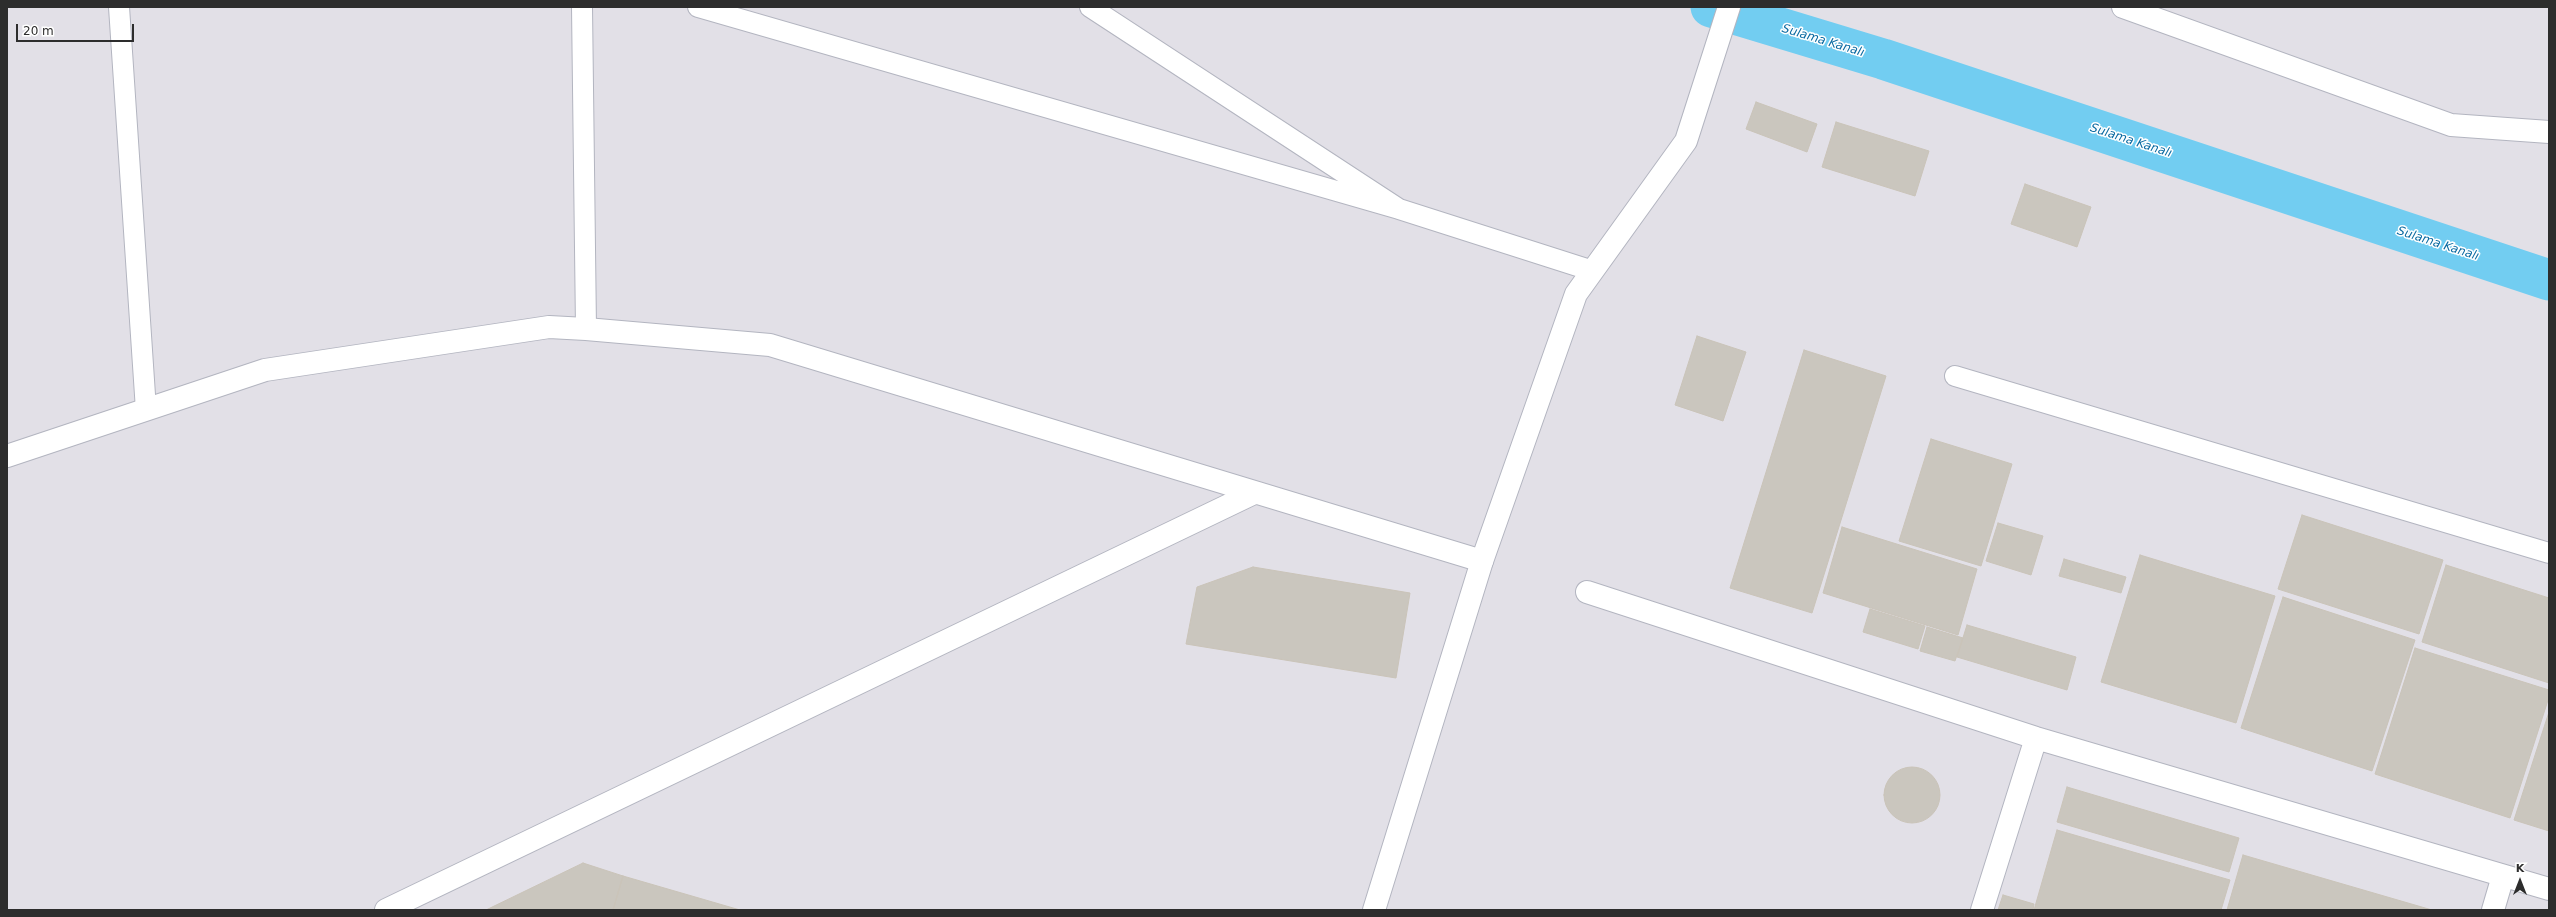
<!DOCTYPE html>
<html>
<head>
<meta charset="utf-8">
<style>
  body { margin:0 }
  #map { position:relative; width:2556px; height:917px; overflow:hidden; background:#eee8df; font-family:"DejaVu Sans",sans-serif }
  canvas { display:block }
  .frame { position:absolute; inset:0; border:8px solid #2d2d2d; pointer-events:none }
  .north { position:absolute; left:2500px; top:861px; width:40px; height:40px; -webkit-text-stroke:3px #fff; paint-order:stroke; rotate:0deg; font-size:11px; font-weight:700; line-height:16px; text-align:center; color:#2d2d2d }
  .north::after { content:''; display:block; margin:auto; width:14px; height:18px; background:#2d2d2d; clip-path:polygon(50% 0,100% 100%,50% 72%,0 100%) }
  .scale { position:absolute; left:16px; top:24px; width:118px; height:18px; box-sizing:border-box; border:2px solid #2d2d2d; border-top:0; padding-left:5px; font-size:12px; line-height:14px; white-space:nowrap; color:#2d2d2d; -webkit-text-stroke:3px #fff; paint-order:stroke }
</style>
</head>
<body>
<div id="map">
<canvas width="2556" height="917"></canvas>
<div class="frame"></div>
<div class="north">K</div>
<div class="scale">20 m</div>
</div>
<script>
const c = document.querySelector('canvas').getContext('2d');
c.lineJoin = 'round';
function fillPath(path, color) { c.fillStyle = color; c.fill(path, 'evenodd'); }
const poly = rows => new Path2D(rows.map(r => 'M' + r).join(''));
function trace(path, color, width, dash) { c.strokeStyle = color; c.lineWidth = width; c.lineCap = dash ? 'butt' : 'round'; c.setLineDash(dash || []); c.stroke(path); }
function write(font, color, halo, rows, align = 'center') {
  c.font = font + ' "DejaVu Sans",sans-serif'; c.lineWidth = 3; c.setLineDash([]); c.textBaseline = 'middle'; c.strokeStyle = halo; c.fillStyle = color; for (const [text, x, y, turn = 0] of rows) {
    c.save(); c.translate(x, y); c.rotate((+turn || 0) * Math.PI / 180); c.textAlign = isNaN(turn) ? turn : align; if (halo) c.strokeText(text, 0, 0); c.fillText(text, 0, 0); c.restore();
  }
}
fillPath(poly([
  [7,7,2549,7,2549,910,7,910]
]), '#e2e0e7');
trace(poly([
  [1711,7,1883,59,2549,280]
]), '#72cdf1', 41);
const building = poly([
  [1756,102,1817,124,1807,152,1746,129,1756,102],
  [1836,122,1929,151,1915,196,1822,167,1836,122],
  [2025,184,2091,207,2077,247,2011,224,2025,184],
  [1697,336,1746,352,1723,421,1675,405,1697,336],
  [1804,350,1886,376,1812,613,1730,588,1804,350],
  [1931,439,2012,464,1981,566,1899,541,1931,439],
  [2302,515,2443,560,2419,634,2278,589,2302,515],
  [1998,523,2043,536,2031,575,1986,561,1998,523],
  [1842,527,1977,569,1958,635,1823,593,1842,527],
  [2140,555,2275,596,2236,723,2101,682,2140,555],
  [2064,559,2126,577,2121,593,2059,576,2064,559],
  [2446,565,2549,598,2549,683,2422,642,2446,565],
  [1253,567,1410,593,1396,678,1186,644,1197,587,1253,567],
  [2283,597,2415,640,2372,771,2241,728,2283,597],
  [1870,609,1925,626,1918,649,1863,632,1870,609],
  [1967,625,2076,657,2067,690,1957,657,1967,625],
  [1927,627,1963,638,1955,661,1920,651,1927,627],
  [2415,648,2549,690,2549,697,2510,818,2375,774,2415,648],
  [2549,712,2549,831,2514,820,2549,712],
  '1884 795a28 28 0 1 1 56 0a28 28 0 1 1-56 0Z',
  [2067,787,2239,838,2229,872,2057,822,2067,787],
  [2057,830,2230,880,2221,910,2034,910,2057,830],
  [2243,855,2432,910,2227,910,2243,855],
  [583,863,623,876,613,910,486,910,583,863],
  [623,876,740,910,613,910,623,876],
  [2003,895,2034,904,2033,910,1998,910,2003,895]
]);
fillPath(building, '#cac6be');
trace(building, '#cac4b9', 1);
const service = poly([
  [119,7,146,410],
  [582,7,586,329],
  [698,7,1399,209],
  [1090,7,1399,209,1593,271],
  [1955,376,2549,553]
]);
const minor = poly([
  [2123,7,2451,125,2549,132],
  [1587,592,2036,738,2549,889],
  [1374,910,1482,561,1576,294,1686,141,1729,7],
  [1982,910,2036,738],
  [2493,910,2503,876]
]);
const tertiary = poly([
  [7,456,265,370,549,327,586,329,770,345,1482,561],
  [386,910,1254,493]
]);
trace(service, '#b3b5c0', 22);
trace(minor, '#b3b5c0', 24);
trace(tertiary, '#b3b5c0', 24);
trace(service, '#fff', 20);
trace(minor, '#fff', 22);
trace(tertiary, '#fff', 22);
write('italic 12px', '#0b6ba2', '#fff', [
  ["Sulama Kanalı",1823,41,17],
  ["Sulama Kanalı",2131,141,18],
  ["Sulama Kanalı",2438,244,18]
]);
</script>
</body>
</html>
